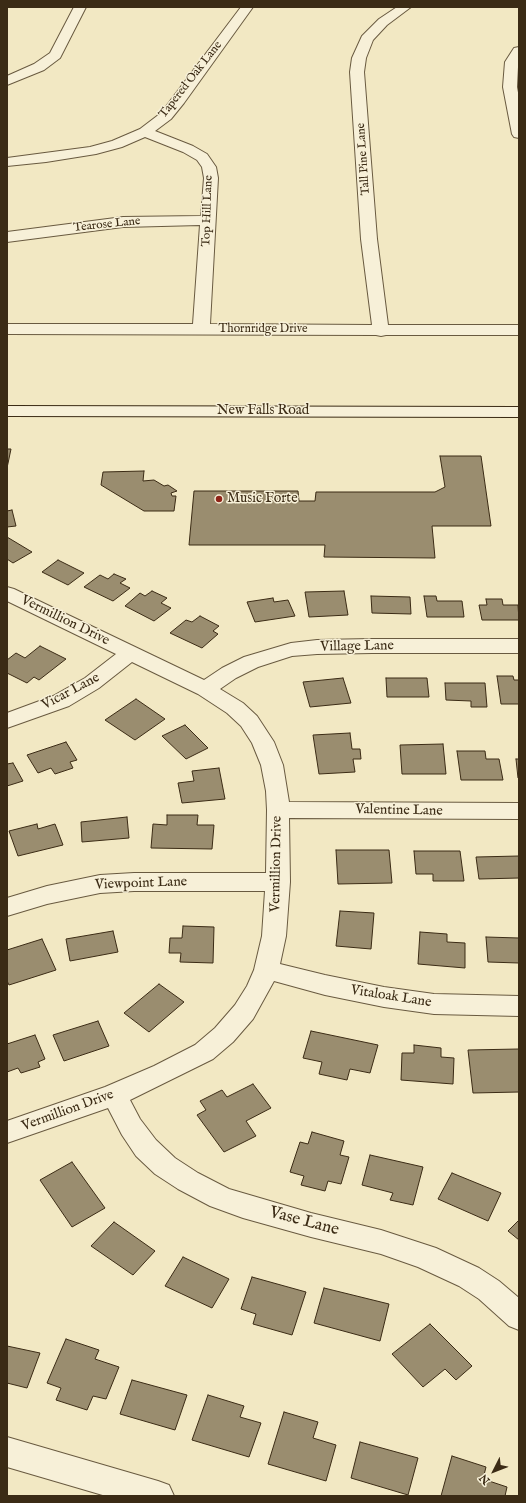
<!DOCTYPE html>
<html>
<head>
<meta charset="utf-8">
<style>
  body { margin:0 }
  #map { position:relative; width:526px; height:1503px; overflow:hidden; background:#f2e8c3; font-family:"IM FELL English",serif }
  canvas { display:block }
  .frame { position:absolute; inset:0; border:8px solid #3b2b15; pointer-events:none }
  .north { position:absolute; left:474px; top:1451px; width:40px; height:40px; -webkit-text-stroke:3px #f7f0d8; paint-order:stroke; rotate:228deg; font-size:11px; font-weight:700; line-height:16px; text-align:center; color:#3b2b15 }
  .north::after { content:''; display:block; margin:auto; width:14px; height:18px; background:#3b2b15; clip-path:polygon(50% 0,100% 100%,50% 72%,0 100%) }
</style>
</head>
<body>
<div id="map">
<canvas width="526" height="1503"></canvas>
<div class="frame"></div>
<div class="north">N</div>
</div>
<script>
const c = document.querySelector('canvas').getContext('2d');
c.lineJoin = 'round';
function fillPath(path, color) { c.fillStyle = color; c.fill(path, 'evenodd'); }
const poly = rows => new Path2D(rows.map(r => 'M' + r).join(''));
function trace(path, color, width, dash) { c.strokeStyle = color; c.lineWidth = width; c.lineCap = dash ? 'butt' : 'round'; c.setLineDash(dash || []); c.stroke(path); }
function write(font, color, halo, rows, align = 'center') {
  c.font = font + ' "IM FELL English",serif'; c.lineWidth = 3; c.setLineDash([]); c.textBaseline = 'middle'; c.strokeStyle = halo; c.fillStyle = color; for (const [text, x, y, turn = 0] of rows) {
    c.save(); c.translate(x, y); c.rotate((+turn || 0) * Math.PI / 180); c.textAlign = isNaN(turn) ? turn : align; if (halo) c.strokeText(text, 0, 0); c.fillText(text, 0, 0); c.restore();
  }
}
const building = poly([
  [7,449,11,449,7,468,7,449],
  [440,456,481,456,491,526,432,526,435,558,324,557,325,545,189,545,194,491,298,491,299,501,315,501,316,492,435,492,445,487,440,456],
  [144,471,143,481,154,480,164,486,168,485,177,491,171,493,172,496,176,496,174,511,144,511,101,485,103,472,144,471],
  [12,510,16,526,7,527,7,511,12,510],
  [7,537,32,552,13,563,7,559,7,537],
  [58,560,84,573,68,585,42,572,58,560],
  [114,574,126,579,120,583,130,588,113,601,84,587,100,575,108,579,114,574],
  [152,591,167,598,161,603,171,608,154,621,125,606,140,593,145,596,152,591],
  [344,591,348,615,309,617,305,592,344,591],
  [371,596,410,597,411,614,372,613,371,596],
  [424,596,436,596,437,601,462,601,464,617,427,617,424,596],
  [273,598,274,602,288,600,295,616,255,622,247,602,273,598],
  [486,599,502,599,503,605,518,605,519,620,482,620,479,605,487,605,486,599],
  [200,616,219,626,213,631,218,634,202,648,170,633,186,620,192,622,200,616],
  [40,646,66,659,39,680,34,677,27,683,7,673,7,660,16,653,25,658,40,646],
  [497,676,513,676,514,680,519,680,519,704,501,704,497,676],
  [343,678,351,703,310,707,303,682,343,678],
  [386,678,427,678,429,697,387,697,386,678],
  [445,683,485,683,487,707,471,707,471,701,446,700,445,683],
  [136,699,165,719,135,740,105,720,136,699],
  [185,725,208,748,186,759,162,736,185,725],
  [350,733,352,749,360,749,361,759,353,759,355,772,319,774,313,735,350,733],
  [66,742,77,760,70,762,73,768,55,774,51,768,38,773,27,755,66,742],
  [443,744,446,774,402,774,400,745,443,744],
  [457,751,485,751,486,759,499,759,503,780,461,780,457,751],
  [516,759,519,759,519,778,518,778,516,759],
  [13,763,23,781,7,786,7,764,13,763],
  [219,768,225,799,182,803,178,783,194,781,192,771,219,768],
  [167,815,198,815,197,825,214,825,212,849,151,848,153,824,167,825,167,815],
  [127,817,129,838,82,842,81,822,127,817],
  [37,824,38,829,55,824,63,845,18,856,9,831,37,824],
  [336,850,389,850,392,883,338,884,336,850],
  [414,851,460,851,464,881,433,881,433,874,416,874,414,851],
  [519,856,519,878,479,879,476,857,519,856],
  [340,911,374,913,371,949,336,946,340,911],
  [183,926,214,927,213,963,180,962,181,953,169,953,170,938,182,938,183,926],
  [113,931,118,952,70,961,66,939,113,931],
  [420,932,447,934,447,942,465,943,465,968,418,964,420,932],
  [486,937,519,938,519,963,488,962,486,937],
  [42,939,56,970,9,985,7,981,7,950,42,939],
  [159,984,184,1002,149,1032,124,1013,159,984],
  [98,1021,109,1046,64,1061,53,1035,98,1021],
  [311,1031,378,1045,370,1073,350,1069,347,1080,319,1074,322,1062,303,1058,311,1031],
  [35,1035,45,1059,38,1062,40,1067,21,1073,18,1068,7,1072,7,1044,35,1035],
  [414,1045,441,1048,441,1057,454,1058,453,1084,401,1080,402,1053,414,1053,414,1045],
  [519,1049,519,1092,473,1093,468,1050,519,1049],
  [253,1084,271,1108,246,1121,256,1136,224,1152,197,1115,206,1110,200,1101,222,1090,227,1097,253,1084],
  [312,1132,344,1141,340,1155,349,1157,341,1184,328,1181,325,1191,301,1185,304,1176,290,1172,300,1142,308,1144,312,1132],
  [370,1155,423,1167,413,1205,390,1200,393,1193,362,1185,370,1155],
  [72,1162,105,1208,72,1227,40,1180,72,1162],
  [452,1173,501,1193,488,1221,438,1199,452,1173],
  [519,1220,519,1240,508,1231,519,1220],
  [114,1222,155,1251,133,1275,91,1246,114,1222],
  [183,1257,229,1279,212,1308,165,1286,183,1257],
  [252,1277,306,1292,292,1335,253,1324,256,1314,241,1309,252,1277],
  [324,1288,389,1304,380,1341,314,1323,324,1288],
  [430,1324,472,1366,456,1380,445,1369,423,1387,392,1354,430,1324],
  [66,1339,99,1350,95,1359,119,1367,106,1399,93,1396,87,1410,56,1400,61,1388,47,1383,66,1339],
  [7,1346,40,1353,27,1388,7,1383,7,1346],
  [132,1380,187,1395,175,1430,120,1414,132,1380],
  [208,1395,244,1406,240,1417,261,1423,249,1457,192,1440,208,1395],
  [284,1412,318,1422,313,1438,336,1445,326,1481,268,1464,284,1412],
  [360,1442,418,1458,408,1495,351,1478,360,1442],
  [452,1456,486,1467,483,1479,507,1487,505,1496,441,1496,452,1456]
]);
fillPath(building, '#9a8d6f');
trace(building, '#3b2b15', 1);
const street = poly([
  [74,7,86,7,60,58,44,70,7,85,7,76,34,64,50,53,74,7],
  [241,7,253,7,184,103,171,119,155,131,193,146,207,154,216,167,218,178,210,324,372,325,361,239,350,72,352,58,362,36,379,19,397,7,411,7,387,25,373,40,366,58,364,72,377,239,388,325,519,325,519,335,386,335,381,336,376,335,7,334,7,324,193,324,200,225,123,227,7,242,7,232,123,217,201,216,204,178,202,167,197,160,183,152,145,137,122,147,96,154,46,162,7,166,7,158,90,147,112,141,140,129,161,113,241,7],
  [519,47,517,87,519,98,519,138,514,137,512,134,503,87,505,62,514,48,519,47],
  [7,587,14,589,204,680,222,668,244,657,291,643,317,640,372,639,519,639,519,653,372,653,317,654,292,656,258,667,236,678,220,689,243,703,257,716,274,742,283,765,289,802,519,803,519,819,289,818,290,882,286,936,280,964,325,975,384,987,434,994,519,996,519,1016,434,1014,384,1007,325,995,274,981,253,1019,233,1042,213,1059,130,1100,140,1119,156,1140,175,1158,198,1173,229,1189,311,1213,381,1230,436,1248,479,1268,499,1281,519,1298,519,1330,509,1326,479,1299,459,1286,418,1267,381,1254,311,1237,243,1218,210,1206,178,1189,155,1174,136,1156,122,1135,108,1108,7,1143,7,1121,105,1087,154,1066,195,1045,215,1028,235,1005,247,986,254,970,262,936,265,891,134,891,100,893,47,904,7,916,7,898,47,886,100,875,134,873,266,873,267,810,266,791,261,765,252,743,241,726,227,713,198,694,132,662,99,688,69,706,7,728,7,713,53,696,85,678,116,654,7,601,7,587],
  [7,1437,158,1481,169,1485,174,1496,106,1496,7,1467,7,1437]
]);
const secondary = poly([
  [7,406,519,407,519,417,7,416,7,406]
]);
trace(street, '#695a40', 2);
trace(secondary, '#3b2b15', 2);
fillPath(street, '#f7f0d8');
fillPath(secondary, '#f7f0d8');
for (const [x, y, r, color] of [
  [219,499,4,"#8f2418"]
]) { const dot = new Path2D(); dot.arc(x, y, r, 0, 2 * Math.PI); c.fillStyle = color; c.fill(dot); trace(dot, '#f7f0d8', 1.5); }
write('12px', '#3b2b15', '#f7f0d8', [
  ["Tapered Oak Lane",191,80,-52],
  ["Tall Pine Lane",364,159,-94],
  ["Top Hill Lane",208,211,-88],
  ["Tearose Lane",107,225,-6],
  ["Thornridge Drive",263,330]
]);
write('14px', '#3b2b15', '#f7f0d8', [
  ["New Falls Road",263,411],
  ["Vermillion Drive",65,621,26],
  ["Village Lane",357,647,-1],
  ["Vicar Lane",71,692,-28],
  ["Valentine Lane",399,811,1],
  ["Vermillion Drive",277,864,-89],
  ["Viewpoint Lane",141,884,-2],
  ["Vitaloak Lane",391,997,9],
  ["Vermillion Drive",68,1111,-20]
]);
write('14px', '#3b2b15', '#f7f0d8', [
  ["Music Forte",227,499]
], 'left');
write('17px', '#3b2b15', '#f7f0d8', [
  ["Vase Lane",304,1222,15]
]);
</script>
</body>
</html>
